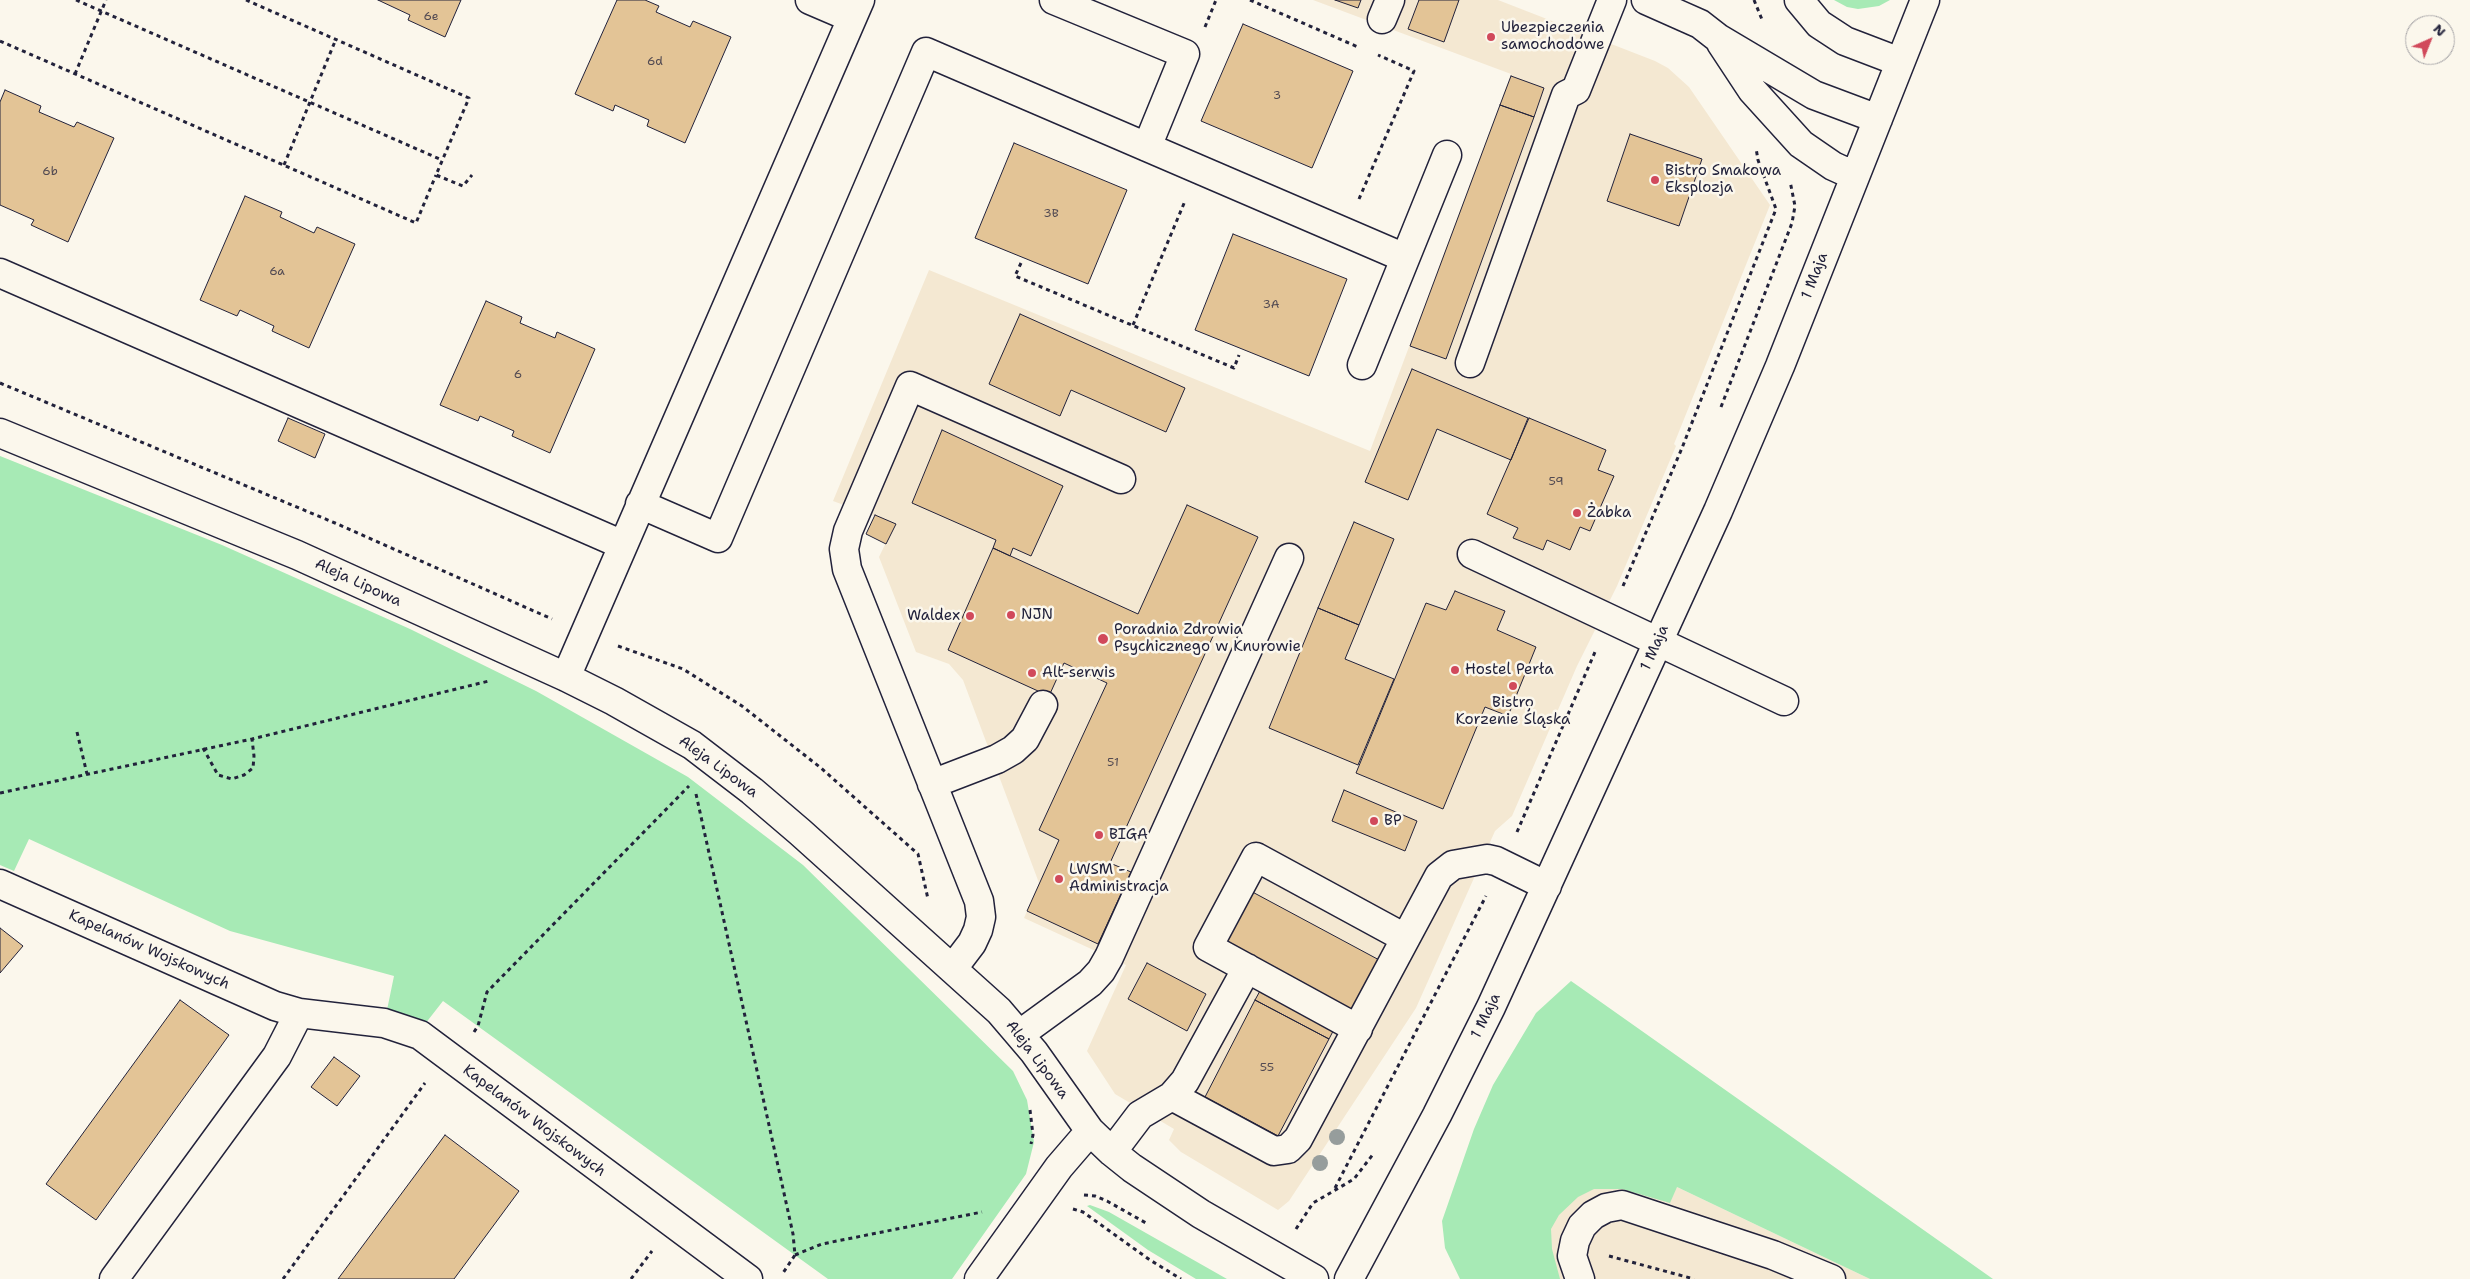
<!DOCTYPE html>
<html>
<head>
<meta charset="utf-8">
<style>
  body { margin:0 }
  #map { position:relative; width:2470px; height:1279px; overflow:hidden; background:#fbf7ec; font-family:"Shantell Sans",sans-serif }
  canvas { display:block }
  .north { position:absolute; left:2405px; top:15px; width:50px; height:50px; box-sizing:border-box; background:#fbf7ec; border:1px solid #a4a2a5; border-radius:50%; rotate:44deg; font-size:14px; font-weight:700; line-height:20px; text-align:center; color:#22223b }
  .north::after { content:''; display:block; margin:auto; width:18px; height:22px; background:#d1495b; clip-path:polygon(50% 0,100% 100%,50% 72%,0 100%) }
</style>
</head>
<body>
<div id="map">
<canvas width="2470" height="1279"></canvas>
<div class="north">N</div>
</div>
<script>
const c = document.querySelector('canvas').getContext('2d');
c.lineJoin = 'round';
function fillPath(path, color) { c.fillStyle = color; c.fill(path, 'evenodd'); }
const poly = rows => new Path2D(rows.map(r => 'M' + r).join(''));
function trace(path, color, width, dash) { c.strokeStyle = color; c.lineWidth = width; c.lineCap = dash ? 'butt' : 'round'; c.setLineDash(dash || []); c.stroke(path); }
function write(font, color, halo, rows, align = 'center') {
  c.font = font + ' "Shantell Sans",sans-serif'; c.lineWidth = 5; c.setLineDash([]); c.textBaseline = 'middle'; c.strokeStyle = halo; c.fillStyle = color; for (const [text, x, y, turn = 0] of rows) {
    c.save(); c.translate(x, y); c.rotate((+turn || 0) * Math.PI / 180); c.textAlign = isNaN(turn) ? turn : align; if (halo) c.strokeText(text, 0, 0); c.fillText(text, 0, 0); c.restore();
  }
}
fillPath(poly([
  [1313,0,1498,0,1655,61,1668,68,1689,87,1770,205,1674,444,1676,446,1617,586,1577,666,1512,816,1495,831,1416,1008,1289,1201,1278,1210,1181,1152,1169,1140,1174,1129,1115,1094,1087,1051,1126,965,1024,918,1039,883,963,680,949,664,916,652,879,557,895,524,833,501,929,270,1370,451,1511,74],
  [1513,1110,1677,1187,1870,1279,1532,1279]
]), '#f4e8d2');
fillPath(poly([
  [1834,0,1890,0,1879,6,1858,9,1847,7],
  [0,456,222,545,410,629,536,691,688,777,803,865,1013,1071,1027,1100,1034,1142,1026,1174,952,1279,828,1279,443,1001,425,1024,387,1010,394,976,230,931,29,839,14,871,0,865],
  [1571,981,1581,988,1993,1279,1870,1279,1677,1187,1670,1203,1622,1189,1594,1189,1578,1197,1559,1215,1551,1229,1552,1249,1560,1279,1460,1279,1445,1248,1442,1221,1474,1129,1493,1085,1536,1013],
  [1090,1205,1109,1212,1227,1279,1196,1279,1148,1250,1087,1206]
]), '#a7eab5');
const building = poly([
  [378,0,461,0,445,37,408,20,410,15,378,0],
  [617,0,645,0,659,6,656,12,690,27,693,21,731,37,685,143,647,126,649,120,615,105,613,111,575,94,617,0],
  [1335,0,1361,0,1358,8,1335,0],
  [1419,0,1459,0,1444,42,1408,29,1419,0],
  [1243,24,1353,71,1312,168,1201,121,1243,24],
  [1511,76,1544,88,1534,117,1500,105,1511,76],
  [5,90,41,106,39,112,74,127,77,122,114,138,68,242,31,225,34,220,0,205,0,102,5,90],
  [1500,105,1534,117,1446,359,1410,346,1500,105],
  [1630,134,1702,159,1679,226,1607,201,1630,134],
  [1014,143,1127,190,1088,284,975,238,1014,143],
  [245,196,282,212,280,217,314,233,317,227,355,244,309,348,272,331,274,326,240,310,237,316,200,300,245,196],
  [1233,234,1347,279,1309,376,1195,330,1233,234],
  [486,301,522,317,520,323,555,338,557,332,595,349,550,453,512,436,514,431,480,416,478,421,440,405,486,301],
  [1020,314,1185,388,1166,432,1071,390,1060,416,989,384,1020,314],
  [1412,369,1528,418,1511,460,1437,429,1408,500,1365,482,1412,369],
  [288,418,325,434,315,458,278,441,288,418],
  [1529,418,1606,450,1598,470,1614,476,1590,531,1580,527,1570,550,1547,540,1543,550,1513,538,1518,528,1487,514,1529,418],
  [942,430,1063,486,1031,556,1013,548,1010,556,993,548,996,540,912,503,942,430],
  [1187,505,1258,537,1110,863,1131,872,1098,944,1027,911,1059,840,1039,830,1107,683,1064,663,1049,696,948,650,993,548,1138,614,1187,505],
  [875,515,896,524,886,544,866,534,875,515],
  [1354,522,1394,539,1359,625,1318,608,1354,522],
  [1455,591,1505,611,1497,630,1536,647,1508,716,1485,707,1443,809,1356,773,1426,603,1446,610,1455,591],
  [1318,608,1359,625,1345,659,1394,679,1358,765,1269,728,1318,608],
  [1344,790,1417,821,1405,851,1332,821,1344,790],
  [1245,888,1396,969,1368,1023,1344,1010,1329,1039,1255,1000,1272,969,1217,941,1245,888],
  [0,928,23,946,0,973,0,928],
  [1147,963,1206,994,1187,1031,1128,999,1147,963],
  [180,1000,229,1035,96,1220,46,1184,180,1000],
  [1255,1000,1329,1039,1278,1136,1205,1097,1255,1000],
  [334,1057,360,1076,337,1106,311,1087,334,1057],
  [445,1135,519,1191,454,1279,338,1279,445,1135]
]);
fillPath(building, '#e3c496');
trace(building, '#22223b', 1);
const minor = poly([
  [810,0,852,18],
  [1054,0,1185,54,1147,147],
  [1646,0,1700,24,1718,38,1814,95,1878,119],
  [1799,0,1819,24,1845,41,1900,62],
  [1382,19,1390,0],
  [1721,43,1752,90,1801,144,1833,166,1855,176],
  [0,273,623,545],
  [1470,363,1566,95,1576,90,1612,0],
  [1362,365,1447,155],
  [0,433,297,555,566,677,614,701,692,745,752,791,800,832,999,1011,1034,1052,1090,1131,1112,1152,1132,1168,1201,1214,1314,1279],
  [640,504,718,538,926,52,1405,258],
  [1472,554,1784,701],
  [566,677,860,0],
  [932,784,997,759,1013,750,1025,739,1043,705],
  [0,884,275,1006,299,1013,384,1023,420,1035,748,1279],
  [953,968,972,943,978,930,981,917,979,901,847,569,844,549,848,531,910,386,1121,479],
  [1358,1029,1208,947,1256,857,1405,938],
  [1020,1034,1090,983,1101,971,1109,957,1289,558],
  [1172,1096,1274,1151,1288,1149,1298,1139,1439,876,1453,865,1487,859,1496,861,1547,886],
  [1112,1152,1140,1115,1172,1096,1185,1081,1247,968],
  [114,1279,277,1056,299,1013],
  [979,1279,1059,1167,1090,1131],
  [1349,1279,1437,1115,1491,1007,1718,511,1780,366,1925,0],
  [1580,1279,1572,1256,1575,1241,1582,1226,1593,1215,1606,1208,1622,1205,1773,1255,1831,1279]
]);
trace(minor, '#22223b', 31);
trace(poly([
  [76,0,442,160],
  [246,0,469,98,436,175,463,186,472,175],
  [1250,0,1358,47],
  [1754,0,1763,22],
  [1205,27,1216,0],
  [0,41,416,223,436,175],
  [75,74,106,0],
  [284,165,336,39],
  [1359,199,1414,71,1378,55],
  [1021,263,1015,276,1234,368,1239,355],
  [1133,325,1185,201],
  [0,383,335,523,552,619],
  [1721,407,1792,223,1795,206,1790,181],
  [1623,586,1682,448,1776,209,1758,160,1756,148],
  [618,646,683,669,742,706,821,768,918,854,928,899],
  [77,732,87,774],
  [203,748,218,775,232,779,244,775,253,768,254,756,252,739],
  [0,793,252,739,489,681],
  [696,794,793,1234,795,1255,783,1273],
  [1517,832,1595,652],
  [474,1032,478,1026,487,992,689,786],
  [1030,1110,1033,1135,1031,1144],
  [1335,1188,1486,896],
  [1084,1195,1095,1196,1107,1201,1146,1223],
  [1073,1209,1083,1212,1150,1260,1181,1279],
  [1296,1229,1313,1203,1354,1179,1374,1153],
  [795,1255,822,1244,982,1212],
  [1609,1256,1694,1279],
  [283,1279,425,1083],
  [631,1279,652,1251]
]), '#22223b', 3, [4, 4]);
trace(minor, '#fbf7ec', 28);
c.fillStyle = '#969d9c';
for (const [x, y] of [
  [1337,1137],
  [1320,1163]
]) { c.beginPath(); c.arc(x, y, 8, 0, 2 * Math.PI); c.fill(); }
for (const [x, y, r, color] of [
  [1491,37,5,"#d1495b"],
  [1655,180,5,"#d1495b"],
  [1577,513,5,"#d1495b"],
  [1011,615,5,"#d1495b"],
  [970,616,5,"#d1495b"],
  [1103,639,6,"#d1495b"],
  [1455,670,5,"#d1495b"],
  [1032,673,5,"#d1495b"],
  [1513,686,5,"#d1495b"],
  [1374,821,5,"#d1495b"],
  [1099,835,5,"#d1495b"],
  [1059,879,5,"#d1495b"]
]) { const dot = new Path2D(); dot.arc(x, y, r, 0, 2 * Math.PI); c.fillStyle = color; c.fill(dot); trace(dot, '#fbf7ec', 2); }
write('12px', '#524a52', null, [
  ["6e",431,17],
  ["6d",655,62],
  ["3",1277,96],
  ["6b",50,172],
  ["3B",1051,214],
  ["6a",277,272],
  ["3A",1271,305],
  ["6",518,375],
  ["59",1556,482],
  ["51",1113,763],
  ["55",1267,1068]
]);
write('15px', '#22223b', '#fbf7ec', [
  ["Ubezpieczenia",1501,28],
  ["samochodowe",1501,45],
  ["Bistro Smakowa",1665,171],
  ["Eksplozja",1665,188],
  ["Żabka",1587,513],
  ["NJN",1021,615],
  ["Waldex",960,616,"right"],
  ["Poradnia Zdrowia",1114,630],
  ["Psychicznego w Knurowie",1114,647],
  ["Hostel Perła",1465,670],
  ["Alt-serwis",1042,673],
  ["Bistro",1513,703,"center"],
  ["Korzenie Śląska",1513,720,"center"],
  ["BP",1384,821],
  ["BIGA",1109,835],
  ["LWSM -",1069,870],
  ["Administracja",1069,887]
], 'left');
write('15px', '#22223b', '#fbf7ec', [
  ["1 Maja",1815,276,-69],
  ["Aleja Lipowa",358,583,25],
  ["1 Maja",1655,648,-66],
  ["Aleja Lipowa",718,767,36],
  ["Kapelanów Wojskowych",149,950,24],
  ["1 Maja",1486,1016,-64],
  ["Aleja Lipowa",1037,1060,53],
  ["Kapelanów Wojskowych",534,1121,37]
]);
</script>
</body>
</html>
